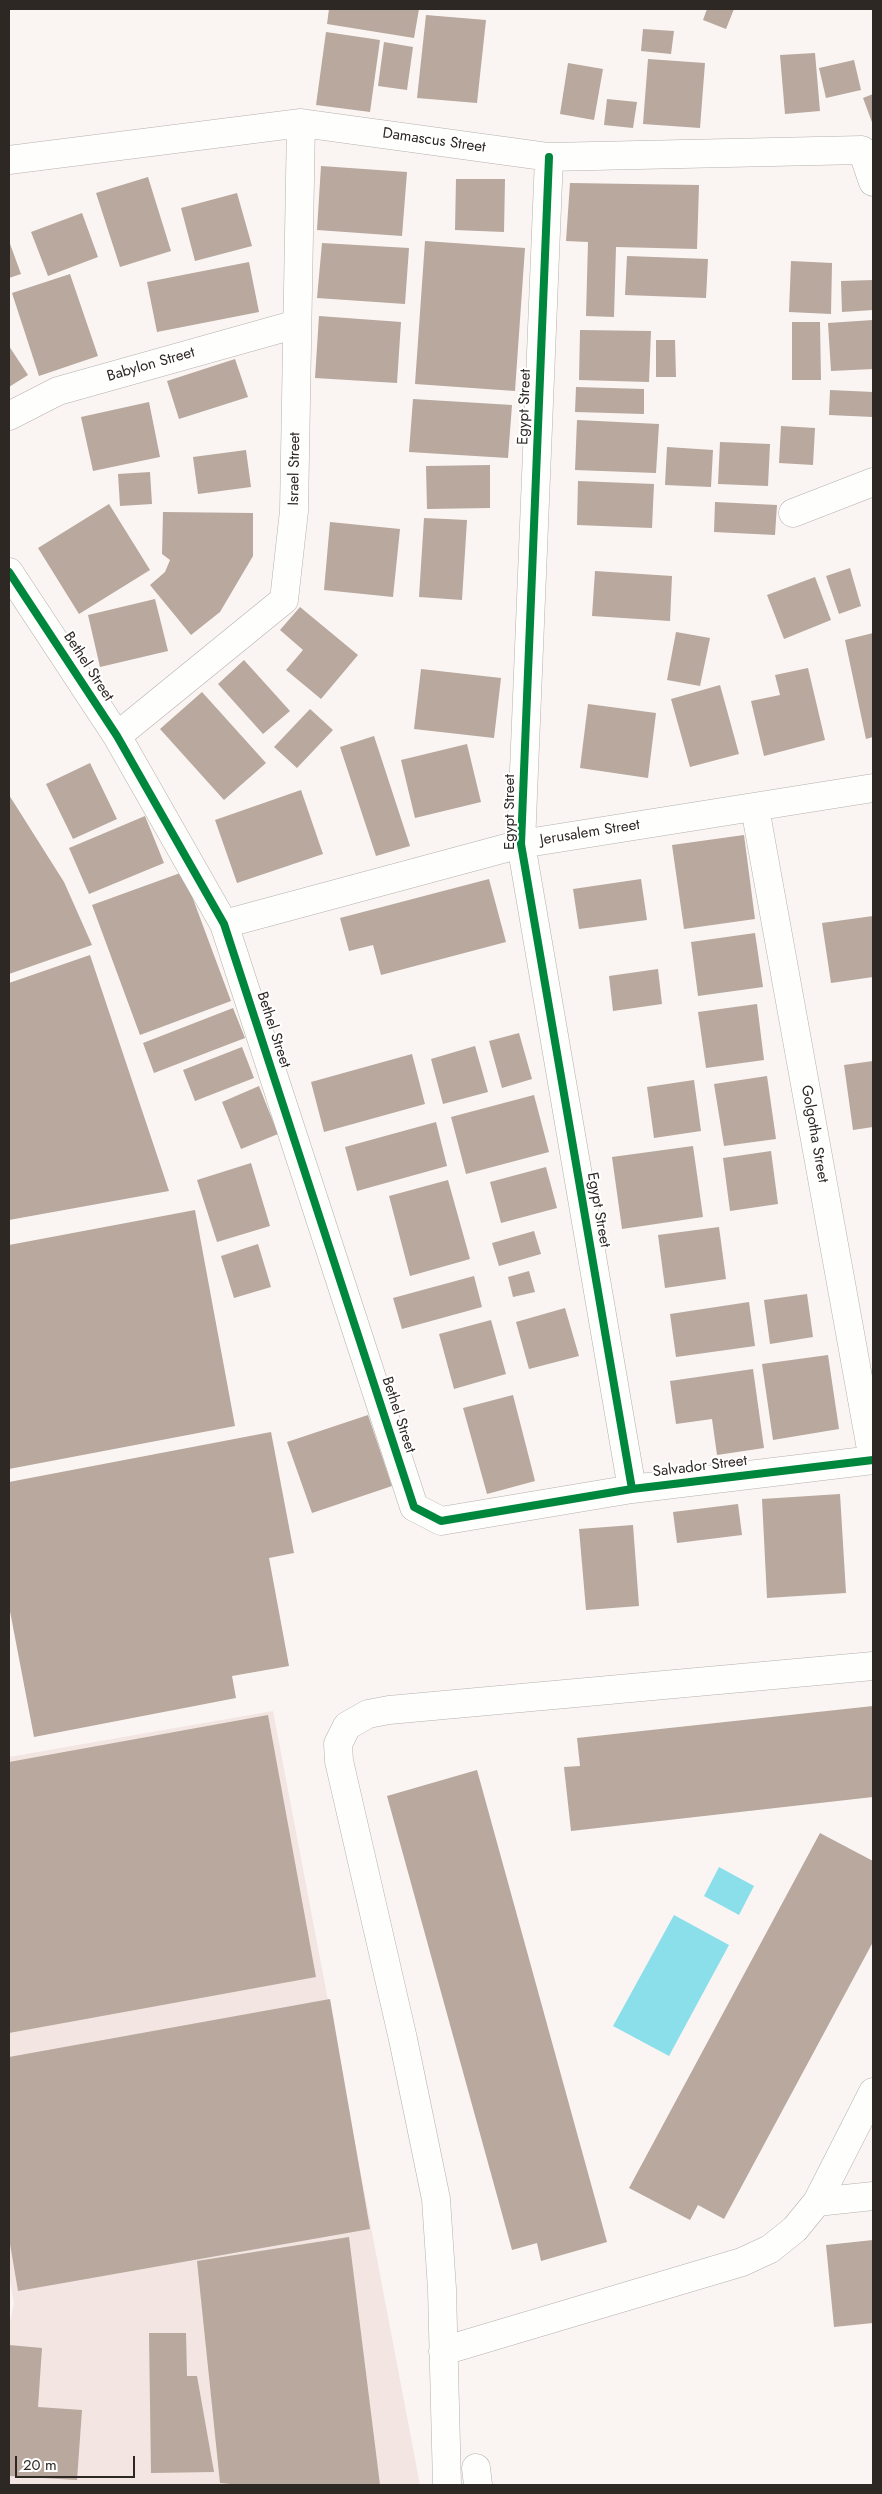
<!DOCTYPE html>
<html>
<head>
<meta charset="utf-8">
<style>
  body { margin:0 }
  #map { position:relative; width:882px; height:2494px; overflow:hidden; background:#faf5f2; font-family:Jost,sans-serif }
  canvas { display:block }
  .frame { position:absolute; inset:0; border:10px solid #2e2825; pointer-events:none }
  .scale { position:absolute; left:15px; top:2456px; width:120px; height:22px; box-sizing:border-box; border:2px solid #2e2825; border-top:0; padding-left:6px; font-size:15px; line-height:18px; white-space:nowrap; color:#2e2825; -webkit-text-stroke:4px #fff; paint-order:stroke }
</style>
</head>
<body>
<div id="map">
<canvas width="882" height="2494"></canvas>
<div class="frame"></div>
<div class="scale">20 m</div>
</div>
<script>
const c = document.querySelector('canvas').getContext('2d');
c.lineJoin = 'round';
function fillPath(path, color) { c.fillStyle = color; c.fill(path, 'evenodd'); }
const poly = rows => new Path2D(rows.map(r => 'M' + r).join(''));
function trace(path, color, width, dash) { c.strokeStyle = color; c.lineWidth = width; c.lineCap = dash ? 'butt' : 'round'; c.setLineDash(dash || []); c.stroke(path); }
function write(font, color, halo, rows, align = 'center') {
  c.font = font + ' Jost,sans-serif'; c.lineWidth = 4; c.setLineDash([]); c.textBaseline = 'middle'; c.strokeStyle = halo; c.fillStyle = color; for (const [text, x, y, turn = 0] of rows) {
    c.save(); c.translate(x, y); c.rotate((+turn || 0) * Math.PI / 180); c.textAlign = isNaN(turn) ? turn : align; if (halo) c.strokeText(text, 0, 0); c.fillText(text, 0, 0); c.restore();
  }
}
fillPath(poly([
  [273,1711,420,2485,9,2485,9,2327,14,2303,9,2275,9,1757]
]), '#f3e5e1');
fillPath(poly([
  [719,1867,754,1886,739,1915,704,1896],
  [674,1915,729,1945,669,2056,613,2026]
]), '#8bdfea');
fillPath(poly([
  [329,9,419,9,414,38,327,24],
  [707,9,734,9,726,29,703,20],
  [426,15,486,20,477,103,417,98],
  [643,29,674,31,671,54,641,51],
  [326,32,380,40,370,112,316,105],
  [384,42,413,47,407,90,378,86],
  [815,53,820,111,785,114,780,55],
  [648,59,705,63,700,128,643,124],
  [854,60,861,90,826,98,819,68],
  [568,63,603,69,594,120,560,114],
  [873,94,873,125,863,98],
  [607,99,637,102,633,128,604,125],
  [321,166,407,172,402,236,317,230],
  [148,177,171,251,120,267,96,193],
  [456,179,505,179,504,232,455,230],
  [570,183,699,185,697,249,616,247,614,317,586,316,588,242,566,241],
  [237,193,252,246,195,261,181,208],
  [82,213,98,257,48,276,31,232],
  [9,241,21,274,9,278],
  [425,241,525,248,515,391,415,384],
  [322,243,409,248,405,304,317,298],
  [627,256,708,259,706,298,625,295],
  [791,261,832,263,831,314,789,312],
  [249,262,259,312,157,332,147,282],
  [70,274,98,356,39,376,12,293],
  [873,280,873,310,842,312,841,281],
  [319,316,401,322,397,383,315,378],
  [873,320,873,369,831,371,828,323],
  [792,322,820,322,821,380,792,380],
  [580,330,651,331,649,382,579,380],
  [656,340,675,340,676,377,656,377],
  [9,346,28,375,9,387],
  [235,359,248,397,179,419,167,381],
  [576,387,644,389,644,414,575,412],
  [830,390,873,392,873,417,829,415],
  [413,399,512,405,508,458,409,452],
  [149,402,160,457,93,471,81,417],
  [577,420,659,424,656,473,575,470],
  [781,426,815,428,813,465,779,463],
  [720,442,770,444,768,486,718,484],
  [667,447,713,450,711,487,665,485],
  [246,450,251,487,198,494,193,457],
  [490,465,490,508,427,509,426,466],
  [150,472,152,504,120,506,118,474],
  [578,481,654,484,652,528,577,525],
  [715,502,777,505,775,535,714,532],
  [109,504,150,570,79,614,38,548],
  [163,512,253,513,253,556,220,612,191,635,150,585,165,572,170,560,162,554],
  [424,518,467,520,462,600,419,597],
  [330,522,400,529,393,597,324,590],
  [850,568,861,606,839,614,826,576],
  [595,571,672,576,670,621,592,616],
  [815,577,831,620,784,639,767,595],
  [155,599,168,651,100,667,88,615],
  [300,607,358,655,321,699,286,670,303,650,280,630],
  [676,632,710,638,700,686,667,680],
  [873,633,873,737,866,739,845,640],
  [244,660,290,711,263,734,218,684],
  [808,668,825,740,764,756,751,701,780,695,775,675],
  [421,669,501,678,494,738,414,729],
  [720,685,739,754,690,767,671,699],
  [202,692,266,763,224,800,160,729],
  [588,704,656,713,648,778,580,768],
  [310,709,333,730,297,768,274,747],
  [374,736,410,846,376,856,340,747],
  [467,744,481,802,415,818,401,760],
  [90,763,117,819,73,839,46,784],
  [301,790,323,854,237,883,215,820],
  [9,795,64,882,92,945,9,974],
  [145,816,164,863,89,894,69,848],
  [744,835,755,919,684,929,672,845],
  [183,872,231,1001,140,1035,92,905],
  [489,879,506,942,381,975,373,945,349,951,340,918],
  [641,879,647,920,579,929,573,889],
  [873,916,873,977,831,983,822,923],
  [755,933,763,987,698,996,691,942],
  [90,955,169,1191,9,1220,9,983],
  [658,969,662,1004,613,1011,609,976],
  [757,1004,764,1060,706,1068,698,1012],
  [233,1008,245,1038,154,1073,143,1043],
  [519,1033,532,1079,502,1088,489,1041],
  [475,1046,488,1092,443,1104,431,1059],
  [242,1047,254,1078,195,1101,183,1070],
  [412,1054,425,1104,324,1132,311,1082],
  [873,1061,873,1127,853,1130,844,1065],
  [767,1076,776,1139,724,1146,714,1084],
  [694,1080,701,1131,654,1138,647,1087],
  [259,1086,278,1134,241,1149,222,1102],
  [534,1095,549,1152,466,1174,451,1117],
  [436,1122,447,1166,357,1191,345,1147],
  [693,1146,703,1217,622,1229,612,1157],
  [771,1151,778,1204,730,1211,723,1158],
  [251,1163,270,1226,217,1242,197,1180],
  [546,1167,557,1208,501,1223,490,1182],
  [448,1180,470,1259,410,1276,389,1196],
  [195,1210,235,1426,9,1469,9,1245],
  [719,1227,726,1279,665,1288,658,1235],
  [534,1231,541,1254,499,1266,492,1243],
  [258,1244,271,1287,234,1298,221,1256],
  [529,1271,535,1292,513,1297,508,1277],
  [474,1276,482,1307,402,1329,393,1298],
  [807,1294,813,1337,770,1344,764,1300],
  [749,1302,755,1346,676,1357,670,1314],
  [565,1308,579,1356,529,1369,516,1322],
  [491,1320,506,1374,454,1389,439,1334],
  [828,1355,839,1429,773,1440,762,1364],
  [753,1369,764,1448,717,1455,712,1419,676,1424,670,1381],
  [513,1395,535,1481,487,1494,463,1408],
  [368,1415,392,1486,312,1513,287,1442],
  [271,1432,294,1553,269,1558,289,1666,232,1676,236,1698,34,1737,9,1606,9,1482],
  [840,1494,846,1593,767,1598,762,1499],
  [738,1504,742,1535,677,1543,673,1512],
  [633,1525,639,1606,586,1610,579,1529],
  [873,1706,873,1797,571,1831,564,1767,580,1766,577,1738],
  [268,1715,316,1977,9,2033,9,1762],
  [477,1770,607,2242,541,2261,537,2243,512,2250,387,1796],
  [820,1833,873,1861,873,1942,724,2219,698,2205,690,2220,629,2188],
  [330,1999,370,2229,18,2291,9,2238,9,2057],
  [349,2237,380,2485,242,2485,220,2483,197,2261],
  [873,2240,873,2323,834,2327,826,2245],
  [149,2333,186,2333,187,2376,197,2376,214,2472,151,2473],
  [9,2345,42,2348,38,2407,82,2410,77,2480,9,2476]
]), '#b8a89e');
const minor = poly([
  [549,157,521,844,632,1489],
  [9,160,301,123,549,157,862,150,873,182],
  [9,416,58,391,297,324],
  [793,513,873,482],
  [9,572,117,736,224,924,414,1507,441,1521,632,1489,873,1460],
  [117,736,284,600,294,511,301,123],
  [755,808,873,1460],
  [224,924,521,844,873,788],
  [817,2202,873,2196],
  [443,2351,742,2262,770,2249,795,2229,817,2202,873,2092],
  [476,2468,478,2485],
  [447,2485,442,2289,436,2199,403,2039,339,1761,338,1744,347,1726,368,1714,389,1710,873,1666]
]);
trace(minor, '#b5b0ad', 29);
trace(minor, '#fefefd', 28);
trace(poly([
  [549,157,521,844,632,1489],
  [9,572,117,736,224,924,414,1507,441,1521,632,1489,873,1460]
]), '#00873e', 8);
write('15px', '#2e2825', '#fff', [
  ["Damascus Street",434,141,8],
  ["Babylon Street",151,365,-16],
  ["Egypt Street",525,407,-88],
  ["Israel Street",295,469,-89],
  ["Bethel Street",88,667,57],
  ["Egypt Street",510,812,-90],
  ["Jerusalem Street",590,833,-9],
  ["Bethel Street",273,1030,72],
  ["Golgotha Street",814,1134,80],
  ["Egypt Street",598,1210,80],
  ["Bethel Street",398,1415,72],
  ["Salvador Street",700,1467,-7]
]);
</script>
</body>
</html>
